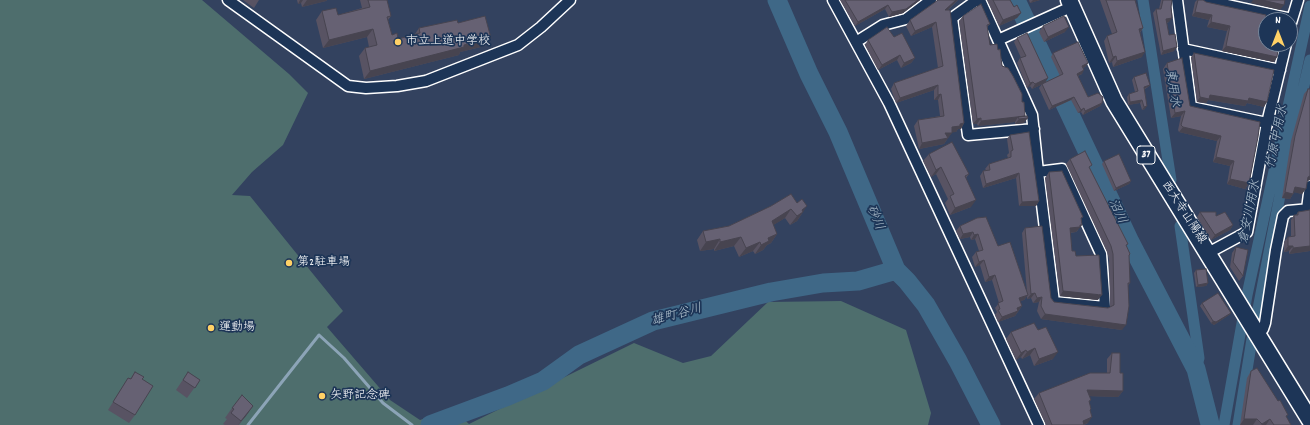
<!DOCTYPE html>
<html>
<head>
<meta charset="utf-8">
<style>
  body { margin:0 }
  #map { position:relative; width:1310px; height:425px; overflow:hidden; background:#33425f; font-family:Dekko,sans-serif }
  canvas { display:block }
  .north { position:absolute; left:1258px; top:12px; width:40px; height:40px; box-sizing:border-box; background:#1d3557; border:1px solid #77869a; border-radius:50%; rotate:0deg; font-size:11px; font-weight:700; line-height:16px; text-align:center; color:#fff }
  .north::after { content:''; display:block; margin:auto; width:14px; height:18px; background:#ffd166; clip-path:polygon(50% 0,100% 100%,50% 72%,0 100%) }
</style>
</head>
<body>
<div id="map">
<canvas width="1310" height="425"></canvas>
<div class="north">N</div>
</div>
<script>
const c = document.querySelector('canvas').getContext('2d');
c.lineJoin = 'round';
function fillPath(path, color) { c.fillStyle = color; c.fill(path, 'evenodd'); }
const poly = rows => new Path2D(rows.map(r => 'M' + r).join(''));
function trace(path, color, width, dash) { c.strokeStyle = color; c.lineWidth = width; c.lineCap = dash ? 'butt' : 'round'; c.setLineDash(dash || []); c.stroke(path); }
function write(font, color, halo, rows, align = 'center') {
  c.font = font + ' Dekko,"Klee One",sans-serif'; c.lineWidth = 3.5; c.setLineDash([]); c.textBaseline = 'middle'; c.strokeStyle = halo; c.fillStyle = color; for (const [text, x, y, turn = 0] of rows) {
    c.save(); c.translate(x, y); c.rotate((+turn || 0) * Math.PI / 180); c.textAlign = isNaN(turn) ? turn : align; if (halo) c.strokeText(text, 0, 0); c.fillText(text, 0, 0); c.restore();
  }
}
fillPath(poly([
  [0,0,202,0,289,74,308,93,283,145,252,172,232,195,250,196,343,311,327,327,390,400,420,420,453,409,469,424,634,343,683,363,711,356,768,302,841,301,906,330,931,413,928,425,0,425]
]), '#4e6e6d');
trace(poly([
  [248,425,319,335,344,358,383,403,412,425]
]), '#8ca4b7', 3);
trace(poly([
  [1143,0,1171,180],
  [1180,226,1199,358,1196,369],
  [1257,314,1289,149,1310,60],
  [1224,425,1247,295,1310,6],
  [1238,425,1252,339]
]), '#3f6887', 11);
trace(poly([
  [777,0,809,74,838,132,896,270,907,281,926,305,958,361,991,425],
  [1016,0,1130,242,1196,369,1210,424],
  [430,425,508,396,543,381,579,355,653,321,771,292,823,283,858,281,896,270]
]), '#3f6887', 19);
const minor = poly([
  [228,0,348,86,366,88,397,86,426,81,518,45,541,27,570,0],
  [833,0,889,103,1039,425],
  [977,0,952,18,968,135,1034,129],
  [980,0,1032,115,1038,172,1054,302,1105,307,1101,254,1062,169,1038,172],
  [1177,0,1191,107,1267,123],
  [1204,0,1292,19],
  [1290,26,1298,0],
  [998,40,1071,7],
  [856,42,883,25,906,19,931,0],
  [1183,49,1280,70],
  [1307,209,1310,186],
  [1208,253,1247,232,1267,123,1286,44],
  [1258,334,1263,329,1265,323,1276,250,1283,216,1288,211,1310,209]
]);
const primary = poly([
  [1069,0,1114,101,1310,420]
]);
trace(minor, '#fff', 13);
trace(primary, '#fff', 19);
trace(minor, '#1d3557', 10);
trace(primary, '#1d3557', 16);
fillPath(poly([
  [243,0,259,0,254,8],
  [297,0,327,0,326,1,302,7,301,3,298,4],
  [360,0,387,0,391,16,388,20,392,35,398,39,415,34,419,28,458,23,491,38,485,46,460,52,459,55,364,79,359,56,365,48,369,47,367,37,323,48,316,20,322,11,338,15,362,8],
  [840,0,920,0,903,13,889,17,885,9,855,26],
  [938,0,958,0,948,10,964,123,961,129,958,129,956,132,952,132,944,144,919,149,914,126,918,120,940,116,938,100,934,100,934,90,896,103,891,89,894,83,938,68,932,27,911,36,906,26,910,20],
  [987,0,1010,0,1014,7,1021,13,1017,18,999,26],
  [1029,0,1040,0,1030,3],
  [1100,0,1135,0,1143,28,1140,33,1142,57,1113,67,1112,62,1109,63,1104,41,1107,36,1112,34],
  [1161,0,1172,0,1169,22,1167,23,1169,35,1174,51,1161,55,1153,13,1156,9,1159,9],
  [1197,0,1203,0,1206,2,1264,24,1277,57,1274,62,1222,51,1227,31,1207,27,1209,20,1192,16,1195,2],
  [963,16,990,24,987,27,990,45,998,50,1002,66,1024,123,1015,124,1015,122,978,126,977,124,973,124,959,21],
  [1043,26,1065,32,1044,42,1039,32],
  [894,37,915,58,911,63,901,68,897,60,878,70,865,45,868,40],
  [1017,38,1045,83,1032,89,1030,86,1027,88,1017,63,1020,58,1021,58,1014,42],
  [1053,53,1088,63,1085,67,1083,68,1082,74,1078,76,1088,97,1102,103,1100,106,1083,115,1081,112,1078,113,1071,100,1049,110,1039,88,1042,84,1060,76,1051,57],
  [1194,53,1264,107,1247,103,1245,106,1208,100,1206,103,1197,102,1191,57],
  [1167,63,1190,106,1260,122,1249,183,1245,189,1227,184,1230,166,1213,162,1217,141,1179,132,1178,130,1181,116,1171,118,1163,69],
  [1134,77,1150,85,1148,87,1145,89,1145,109,1142,110,1140,103,1128,105,1127,97,1129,94,1135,92,1132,80],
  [1308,89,1310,89,1310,180,1307,181,1302,194,1294,192,1293,194,1290,199,1282,198,1291,141,1304,94],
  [1010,135,1039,201,1036,206,1019,206,1016,178,983,188,980,176,983,171,986,170,985,169,989,164,1008,158,1007,155,1009,153,1007,139],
  [929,154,969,174,966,178,971,207,950,215,945,203,948,199,936,174,931,177,923,161],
  [1070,159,1090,168,1130,254,1129,257,1130,283,1128,286,1122,330,1041,319,1037,311,1039,302,1033,303,1031,298,1027,299,1027,296,1024,300,1020,301,1022,306,1015,316,998,322,995,315,997,312,995,308,999,303,992,280,985,282,980,265,975,267,972,257,976,252,979,251,975,239,971,240,970,237,960,239,956,231,960,226,977,218,998,246,1027,293,1022,233,1025,228,1051,298,1054,302,1108,308,1110,307,1109,259,1107,252,1066,164],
  [1104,161,1131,181,1129,184,1114,191,1102,164],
  [1049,172,1081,219,1078,230,1076,232,1070,233,1072,251,1076,256,1098,300,1060,296,1045,178],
  [791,194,803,212,797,221,790,225,785,218,773,225,777,234,771,243,767,245,763,250,755,254,753,251,739,257,734,246,714,251,714,249,700,251,697,240,703,231,729,226,771,206],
  [1310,210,1310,251,1289,254,1289,251,1284,252,1284,242,1288,237,1291,237,1291,220,1294,215,1296,215,1298,212],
  [1200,212,1216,216,1233,225,1230,230,1211,240,1197,217],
  [1236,247,1243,276,1239,281,1230,267,1232,253],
  [1196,270,1208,283,1206,286,1196,287,1194,273],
  [1202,303,1231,313,1229,315,1214,325,1211,323,1200,306],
  [1011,332,1053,359,1034,366,1030,355,1022,359,1021,357,1016,360,1006,339],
  [1112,353,1120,373,1123,391,1118,397,1089,396,1091,400,1089,402,1090,411,1088,423,1084,425,1046,425,1034,399,1039,393,1107,373,1107,359],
  [1251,371,1278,401,1291,425,1240,425,1247,378],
  [135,372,142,379,135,415,129,423,108,410,128,378,130,379],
  [188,372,200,380,187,398,176,390],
  [253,406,239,425,225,425,223,424,227,419,225,418,232,408]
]), '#585363');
fillPath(poly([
  [300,0,303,0,301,3,298,4],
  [307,0,327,0,326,1,302,7],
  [918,0,920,0,903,13,889,17,892,12],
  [956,0,958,0,941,16,945,10],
  [1033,0,1040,0,1030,3],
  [1253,0,1262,0,1284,5,1280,10,1251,3],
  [888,5,885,9,855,26,858,22],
  [1195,12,1212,15,1209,20,1192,16],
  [1021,13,1017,18,999,26,1003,20],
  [1172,18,1169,22,1164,23,1166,19],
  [936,22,932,27,911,36,915,31],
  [1211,22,1230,26,1227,31,1207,27],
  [1069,27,1065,32,1044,42,1048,37],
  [1143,28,1139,33,1139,29],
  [373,29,367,37,323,48,329,40],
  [491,38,485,46,460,52,459,55,364,79,370,71],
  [1226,46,1277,57,1274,62,1222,51],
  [1177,47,1174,51,1161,55,1163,51],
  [1145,52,1142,57,1113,67,1117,61],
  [900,55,897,60,878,70,882,65],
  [1116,56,1112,62,1109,63,1113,57],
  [915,58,911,63,901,68,904,63],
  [1088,63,1085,67,1079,69,1082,66],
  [1084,70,1082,74,1074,77,1077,74],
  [1048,78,1045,83,1032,89,1035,84],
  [1033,82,1030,86,1027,88,1030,83],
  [938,85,934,90,896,103,900,98],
  [1150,85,1148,87,1142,89,1144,87],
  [941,94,938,100,934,100,938,95],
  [1210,95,1249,98,1267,102,1264,107,1247,103,1245,106,1208,100,1206,103,1197,102,1200,97],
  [1074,97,1071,100,1049,110,1052,106],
  [1142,100,1140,103,1128,105,1130,102],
  [1102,103,1100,106,1083,115,1085,111],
  [1147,106,1145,109,1142,110,1144,107],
  [1084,108,1081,112,1078,113,1081,110],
  [1185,111,1181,116,1171,118,1175,113],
  [1025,116,1028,118,1024,123,1015,124,1019,119,1018,117,1015,122,978,126,981,121],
  [981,118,977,124,973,124,977,119],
  [964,123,961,129,958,129,956,132,948,133,952,127,960,124],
  [1183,127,1221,136,1217,141,1179,132],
  [945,133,952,133,948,138],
  [948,138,944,144,919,149,922,143],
  [1216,157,1234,161,1230,166,1213,162],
  [941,167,936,174,931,177,936,170],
  [1019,173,1016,178,983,188,986,184],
  [1310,176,1310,180,1305,182,1308,177],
  [1230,179,1249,183,1245,189,1227,184],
  [1131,181,1129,184,1114,191,1116,188],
  [1295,187,1306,189,1302,194,1292,192],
  [1285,192,1293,194,1290,199,1282,198],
  [976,200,971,207,950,215,955,208],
  [1039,201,1036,206,1019,206,1022,202],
  [807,206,797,221,790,225,797,216],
  [791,209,785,218,772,226,772,221],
  [1080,225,1082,225,1076,232,1066,233,1070,228],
  [1233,225,1230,230,1211,240,1215,235],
  [973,232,970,237,960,239,963,234],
  [777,234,771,243,767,245,763,250,755,254,761,245,768,238],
  [978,234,975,239,971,240,974,235],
  [741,237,734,246,714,251,720,242],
  [720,239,714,249,700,251,706,242],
  [760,242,753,251,739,257,746,248],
  [1288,246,1293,246,1289,251,1284,252],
  [1310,246,1310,251,1289,254,1293,248],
  [984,260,980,265,975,267,979,262],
  [995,275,992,280,985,282,989,277],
  [1208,283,1206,286,1196,287,1198,285],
  [1063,291,1102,295,1098,300,1060,296],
  [1035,293,1031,298,1027,299,1031,294],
  [1028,295,1024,300,1015,303,1019,298],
  [1042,297,1039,302,1033,303,1037,298],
  [1022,306,1015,316,998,322,1002,317,1017,308],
  [1231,313,1229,315,1214,325,1211,323,1213,321],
  [1045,314,1126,325,1122,330,1041,319],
  [1035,348,1030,355,1022,359,1027,352],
  [1026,350,1021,357,1016,360,1021,353],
  [1058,352,1053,359,1034,366,1039,359],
  [1087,390,1123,391,1118,397,1083,396],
  [253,406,246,416,238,425,241,421],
  [1092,417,1088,423,1082,425,1083,421],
  [1244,419,1257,419,1253,425,1240,425],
  [1270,419,1266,425,1261,425,1262,424]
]), '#474450');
const building = poly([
  [368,0,387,0,391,16,387,17,392,35,397,33,398,39,420,33,419,28,457,20,458,23,485,16,491,38,464,45,464,47,370,71,365,48,377,45,373,29,329,40,322,11,336,8,338,15,370,7,368,0],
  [845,0,918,0,906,9,892,12,888,5,858,22,845,0],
  [938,0,956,0,945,10,950,10,964,123,960,124,960,126,952,127,952,133,945,133,948,138,922,143,918,120,944,116,941,94,938,95,938,85,900,98,894,83,943,66,936,22,915,31,910,20,938,0],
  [993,0,1010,0,1014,7,1017,5,1021,13,1003,20,993,0],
  [1106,0,1135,0,1143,28,1139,29,1145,52,1117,61,1116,56,1113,57,1107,36,1117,32,1106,0],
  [1163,0,1172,0,1171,7,1172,18,1166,19,1169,35,1175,34,1177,47,1163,51,1156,9,1161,9,1163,0],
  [1198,0,1203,0,1206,2,1266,15,1264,24,1266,24,1266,44,1279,44,1277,57,1226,46,1230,26,1211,22,1212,15,1195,12,1198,0],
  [1262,0,1285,0,1284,5,1262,0],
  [981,4,990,24,987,25,990,45,997,44,998,50,1000,49,1002,66,1008,68,1013,76,1022,94,1022,102,1024,102,1025,116,981,121,981,118,977,119,963,16,981,4],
  [1064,16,1069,27,1048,37,1043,26,1064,16],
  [887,27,894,37,902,33,915,58,904,63,900,55,882,65,868,40,887,27],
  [1027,33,1048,78,1035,84,1033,82,1030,83,1020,58,1026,56,1017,38,1027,33],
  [1078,42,1088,63,1082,66,1084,70,1077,74,1088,97,1098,93,1103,97,1102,103,1085,111,1084,108,1081,110,1074,97,1052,106,1042,84,1063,74,1053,53,1078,42],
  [1194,53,1274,70,1267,102,1249,98,1248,101,1210,95,1209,99,1200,97,1194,53],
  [1182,58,1190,106,1260,122,1258,137,1249,183,1230,179,1234,161,1216,157,1221,136,1183,127,1181,125,1185,111,1175,113,1167,63,1182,58],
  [1146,73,1150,85,1144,87,1147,106,1144,107,1142,100,1130,102,1129,94,1138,91,1134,77,1146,73],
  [1308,89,1310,89,1310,176,1308,177,1306,189,1295,187,1293,194,1285,192,1295,136,1308,89],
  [1027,116,1028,118,1019,119,1018,117,1027,116],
  [1029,132,1039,201,1022,202,1019,173,986,184,983,171,990,170,989,164,1011,157,1011,151,1013,150,1010,135,1029,132],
  [952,142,969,174,965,176,976,200,955,208,950,196,954,194,941,167,936,170,929,154,952,142],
  [1085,151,1092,165,1089,167,1128,244,1126,245,1130,254,1129,255,1130,283,1128,283,1129,306,1126,325,1045,314,1041,306,1042,297,1037,298,1035,293,1031,294,1025,228,1042,226,1051,298,1054,302,1108,308,1114,305,1113,254,1111,246,1070,159,1085,151],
  [1119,154,1131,181,1116,188,1104,161,1119,154],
  [1062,171,1083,217,1081,218,1082,225,1080,225,1080,227,1070,228,1072,251,1075,251,1076,256,1099,255,1102,295,1063,291,1049,172,1062,171],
  [791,194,797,203,802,199,807,206,802,210,803,212,797,216,791,209,772,221,777,234,768,238,769,241,761,245,760,242,746,248,741,237,720,242,720,239,706,242,703,231,729,226,771,206,791,194],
  [1310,210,1310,246,1293,248,1293,246,1288,246,1288,237,1295,236,1294,215,1298,215,1298,212,1310,210],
  [1200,212,1216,212,1216,216,1225,212,1233,225,1215,235,1200,212],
  [986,217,998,246,1010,242,1028,295,1019,298,1022,306,1017,308,1018,311,1002,317,998,310,1000,309,998,303,1003,301,995,275,989,277,984,260,979,262,976,252,983,250,978,234,974,235,973,232,963,234,960,226,977,218,986,217],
  [1236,247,1248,250,1243,276,1233,262,1236,247],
  [1206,269,1208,283,1198,285,1196,270,1206,269],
  [1218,293,1231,313,1216,322,1213,321,1202,303,1218,293],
  [1034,323,1038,330,1046,327,1058,352,1039,359,1035,348,1027,352,1026,350,1021,353,1011,332,1034,323],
  [1112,353,1120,353,1120,373,1123,373,1123,391,1087,390,1091,400,1089,401,1091,409,1090,410,1092,417,1083,421,1084,425,1052,425,1039,393,1090,373,1110,373,1112,353],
  [1257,368,1278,401,1280,400,1288,415,1286,416,1291,425,1274,425,1270,419,1262,424,1257,419,1244,419,1251,371,1257,368],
  [135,372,144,377,142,379,153,386,135,415,113,402,128,378,131,379,135,372],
  [188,372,200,380,195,388,183,380,188,372],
  [242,395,253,406,241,421,231,413,234,409,232,408,242,395]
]);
fillPath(building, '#666173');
trace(building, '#474450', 1);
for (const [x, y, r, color] of [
  [398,42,4,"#ffd166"],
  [289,263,4,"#ffd166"],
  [211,328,4,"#ffd166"],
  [322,396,4,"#ffd166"]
]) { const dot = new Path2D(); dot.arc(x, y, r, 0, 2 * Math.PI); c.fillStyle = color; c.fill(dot); trace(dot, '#1d3557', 1.5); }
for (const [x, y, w] of [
  [1146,155,18]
]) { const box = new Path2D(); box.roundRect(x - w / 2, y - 9, w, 18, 3); c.fillStyle = '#1d3557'; c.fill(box); trace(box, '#fff', 1); }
write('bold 11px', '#fff', null, [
  ["37",1146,155]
]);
write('12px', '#fff', '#1d3557', [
  ["市立上道中学校",406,42],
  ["第2駐車場",297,263],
  ["運動場",219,328],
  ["矢野記念碑",330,396]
], 'left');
write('12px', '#fff', '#1d3557', [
  ["西大寺山陽線",1183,213,57]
]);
write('italic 13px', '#b2c3cf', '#1d3557', [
  ["東用水",1171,88,81],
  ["竹原中用水",1278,137,-78],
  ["沼川",1116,212,65],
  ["倉安川用水",1251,212,-78],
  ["砂川",874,218,67],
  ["雄町谷川",677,316,-15]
]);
</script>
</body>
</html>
